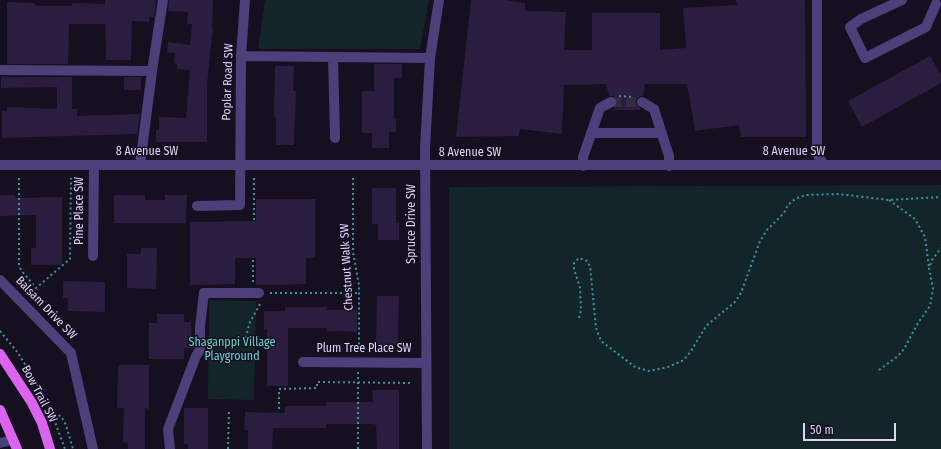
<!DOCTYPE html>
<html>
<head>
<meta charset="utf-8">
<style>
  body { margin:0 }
  #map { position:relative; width:941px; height:449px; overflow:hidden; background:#150f20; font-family:"Fira Sans Condensed",sans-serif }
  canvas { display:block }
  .scale { position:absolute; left:803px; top:423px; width:93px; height:18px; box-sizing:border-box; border:2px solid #dfd2fb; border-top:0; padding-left:5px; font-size:12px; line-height:14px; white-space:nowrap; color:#dfd2fb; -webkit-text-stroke:3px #150f20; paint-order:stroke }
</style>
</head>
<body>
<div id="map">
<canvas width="941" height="449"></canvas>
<div class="scale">50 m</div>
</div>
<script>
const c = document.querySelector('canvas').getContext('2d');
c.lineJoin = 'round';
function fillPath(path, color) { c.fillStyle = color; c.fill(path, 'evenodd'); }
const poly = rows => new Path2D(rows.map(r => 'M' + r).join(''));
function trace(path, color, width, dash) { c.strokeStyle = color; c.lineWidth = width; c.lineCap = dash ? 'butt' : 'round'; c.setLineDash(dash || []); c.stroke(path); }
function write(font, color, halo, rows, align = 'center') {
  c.font = font + ' "Fira Sans Condensed",sans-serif'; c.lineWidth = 3; c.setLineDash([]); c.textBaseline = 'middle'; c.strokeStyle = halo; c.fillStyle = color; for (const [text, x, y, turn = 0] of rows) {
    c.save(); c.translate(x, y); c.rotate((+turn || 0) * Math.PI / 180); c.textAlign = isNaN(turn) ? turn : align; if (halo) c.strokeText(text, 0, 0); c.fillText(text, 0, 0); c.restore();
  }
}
fillPath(poly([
  [265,0,429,0,420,49,258,49],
  [941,185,941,449,449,449,449,187],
  [209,300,256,301,254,400,208,399]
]), '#132529');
fillPath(poly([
  [105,0,156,0,154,17,149,17,149,22,132,21,131,60,106,60,105,24,69,24,68,64,7,64,7,2,35,3,36,6,72,6,72,3,105,4],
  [169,0,213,0,212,28,213,28,207,84,207,142,156,142,156,130,159,130,159,117,186,118,190,70,177,69,177,64,174,63,175,53,167,52,168,42,190,45,192,24,187,24,188,12,168,11],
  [471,0,504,0,525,3,525,11,566,12,564,50,592,50,592,13,660,13,660,50,686,48,683,8,737,5,736,0,805,0,806,137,741,137,739,125,695,131,687,84,645,84,643,96,638,97,636,102,641,110,613,110,617,105,617,99,614,96,609,96,606,84,564,85,562,134,520,129,519,136,456,137],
  [930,56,941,75,941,83,862,127,848,101],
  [374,64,402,64,402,78,394,78,394,119,396,119,396,132,389,132,389,148,372,148,372,133,362,133,362,91,374,91],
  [275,66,294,66,293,91,296,91,294,145,276,145,276,117,274,117],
  [1,77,72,77,72,109,77,109,77,116,140,114,137,134,2,138,2,111,7,111,7,107,57,109,57,87,1,88],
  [124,77,141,77,141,90,124,90],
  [372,188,396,188,396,223,399,223,399,240,378,240,378,224,372,224],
  [0,195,15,195,15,198,62,197,62,265,31,265,31,248,36,248,36,215,0,216],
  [114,195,145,195,145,200,165,200,165,195,187,195,186,223,114,223],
  [256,199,315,199,315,258,306,258,306,284,256,285,256,258,235,258,235,284,190,285,190,222,256,221],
  [141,248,157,248,156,289,127,288,127,254,141,254],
  [63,281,105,282,105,312,68,311,68,298,63,298],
  [377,296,399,296,398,345,376,345],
  [285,307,326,307,326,310,357,310,357,332,327,331,327,328,288,328,288,386,267,386,267,330,264,330,264,311,285,311],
  [157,314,184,314,184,322,191,322,192,349,184,348,184,359,149,359,149,323,157,323],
  [118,365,149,365,149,409,145,408,145,449,128,449,128,443,123,442,124,408,117,408],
  [372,390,399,390,399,449,377,449,376,425,373,424,326,424,326,428,273,428,272,449,248,449,248,430,244,430,245,412,285,413,285,406,326,406,326,402,373,402],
  [184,408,208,408,208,449,188,449,188,444,184,444]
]), '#2b1d3f');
trace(poly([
  [611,102,642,102]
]), '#332c41', 10, [10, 5]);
trace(poly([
  [619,96,633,97],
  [19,178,19,264,21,270,36,288,70,259,71,178],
  [254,178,254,221],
  [353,178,353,252,359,285,359,352],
  [889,200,915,219,925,237,929,267],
  [253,282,253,258],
  [270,293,359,293],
  [260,304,249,324,246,338,258,343,266,340],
  [579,318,581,310,580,288,574,269,574,263,579,258,587,261,590,266,596,328,601,341,635,367,649,371,668,367,684,360,691,351,706,326,735,302,741,293,760,241,767,230,784,213,788,205,795,199,806,195,838,194,889,200,941,197],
  [0,331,18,353,39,387,52,414,61,416,66,425,73,449],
  [879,370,898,356,904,349,918,323,930,306,933,289,929,268,932,260,941,248],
  [279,409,279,389,317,388,317,382,413,383],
  [52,414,65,449],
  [228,449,229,409],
  [358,449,358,372]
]), '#3996a7', 2, [2, 3]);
trace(poly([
  [817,0,817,154,824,165],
  [902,0,861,19,850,27,865,58,926,27,936,4],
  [241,56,430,58],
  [333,57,335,138],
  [0,70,152,71,163,0],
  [642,102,654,109,669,156,669,166],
  [591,133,662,133],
  [0,165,941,165],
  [140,165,152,71],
  [583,166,583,157,600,108,611,102],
  [197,206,240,205,241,56,245,0],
  [93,256,94,165],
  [0,280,71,353,93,449],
  [303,362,426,363],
  [0,443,13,440],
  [170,449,168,429,196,356,200,350,200,326,204,293,259,293],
  [427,449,425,148,430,58,439,0]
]), '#4e3e7a', 10);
trace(poly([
  [0,354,32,403,42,423,50,449],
  [0,410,17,449]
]), '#da64f0', 10);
write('12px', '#dfd2fb', '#150f20', [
  ["Poplar Road SW",228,82,-88],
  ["8 Avenue SW",147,152],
  ["8 Avenue SW",794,152],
  ["8 Avenue SW",470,153],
  ["Pine Place SW",80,211,-90],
  ["Spruce Drive SW",412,224,-90],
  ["Chestnut Walk SW",347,267,-93],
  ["Balsam Drive SW",46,308,46],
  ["Plum Tree Place SW",364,349],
  ["Bow Trail SW",39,394,62]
]);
write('12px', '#65d3cf', '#150f20', [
  ["Shaganppi Village",232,343],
  ["Playground",232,357]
]);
</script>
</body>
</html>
